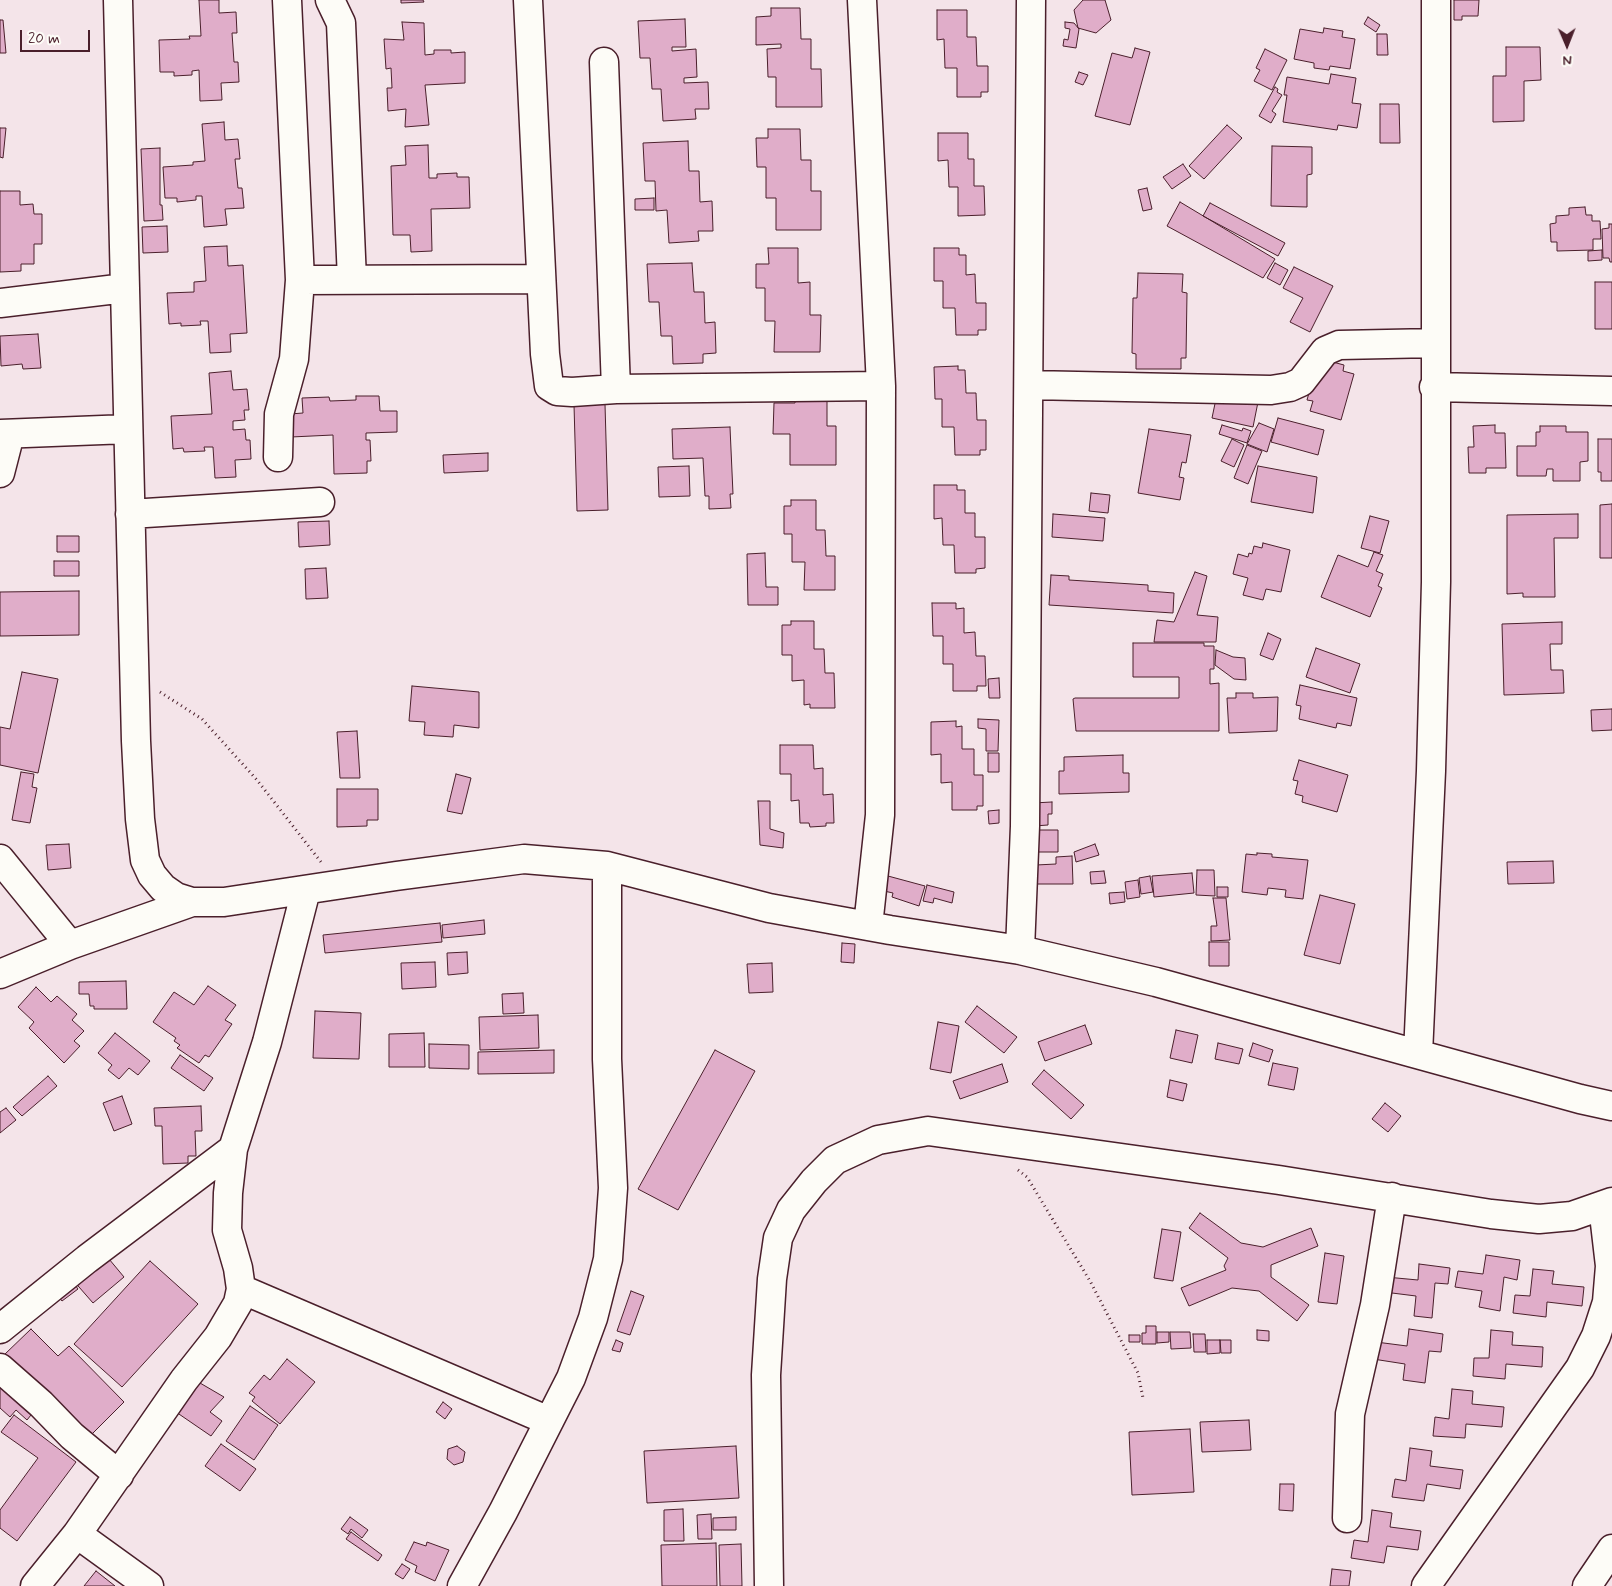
<!DOCTYPE html>
<html>
<head>
<meta charset="utf-8">
<style>
  body { margin:0 }
  #map { position:relative; width:1612px; height:1586px; overflow:hidden; background:#f4e4e9; font-family:Mynerve,sans-serif }
  canvas { display:block }
  .north { position:absolute; left:1542px; top:20px; width:50px; height:50px; -webkit-text-stroke:4px #fdfcf7; paint-order:stroke; rotate:179deg; font-size:14px; font-weight:700; line-height:20px; text-align:center; color:#4a1f2b }
  .north::after { content:''; display:block; margin:auto; width:18px; height:22px; background:#4a1f2b; clip-path:polygon(50% 0,100% 100%,50% 72%,0 100%) }
  .scale { position:absolute; left:20px; top:30px; width:70px; height:22px; box-sizing:border-box; border:2px solid #4a1f2b; border-top:0; padding-left:6px; font-size:15px; line-height:18px; white-space:nowrap; color:#4a1f2b; -webkit-text-stroke:4px #fdfcf7; paint-order:stroke }
</style>
</head>
<body>
<div id="map">
<canvas width="1612" height="1586"></canvas>
<div class="north">N</div>
<div class="scale">20 m</div>
</div>
<script>
const c = document.querySelector('canvas').getContext('2d');
c.lineJoin = 'round';
function fillPath(path, color) { c.fillStyle = color; c.fill(path, 'evenodd'); }
const poly = rows => new Path2D(rows.map(r => 'M' + r).join(''));
function trace(path, color, width, dash) { c.strokeStyle = color; c.lineWidth = width; c.lineCap = dash ? 'butt' : 'round'; c.setLineDash(dash || []); c.stroke(path); }
const building = poly([
  [199,0,219,0,219,13,236,12,237,33,232,33,234,62,238,62,239,82,221,83,222,100,200,101,199,70,192,71,192,75,174,76,174,72,160,72,159,40,190,39,189,36,201,36,199,0],
  [401,0,423,0,424,2,401,3,401,0],
  [1083,0,1105,0,1111,20,1096,33,1078,28,1074,10,1083,0],
  [1454,0,1479,0,1478,16,1462,16,1462,20,1454,20,1454,0],
  [771,8,800,8,801,39,811,39,811,69,821,69,822,107,776,107,776,77,768,77,767,49,781,48,781,44,756,45,756,17,771,16,771,8],
  [937,10,967,10,967,37,976,37,977,66,988,66,988,92,981,92,981,97,957,97,957,68,945,68,944,39,937,40,937,10],
  [1368,17,1380,25,1376,32,1364,24,1368,17],
  [685,19,686,47,672,47,672,51,696,49,697,77,684,78,684,83,708,82,709,109,695,109,696,119,663,121,661,89,652,89,650,58,640,58,638,21,685,19],
  [0,20,3,20,6,53,0,53,0,20],
  [402,22,424,23,425,55,434,54,434,50,451,50,451,53,465,52,465,83,425,85,429,125,405,127,406,109,388,111,387,88,392,88,391,68,386,69,384,39,404,40,402,22],
  [1065,22,1074,23,1079,29,1076,48,1063,46,1064,39,1068,40,1070,29,1065,28,1065,22],
  [1324,28,1343,31,1342,37,1355,39,1350,69,1330,66,1329,70,1314,68,1314,63,1294,59,1300,29,1323,33,1324,28],
  [1377,34,1387,34,1388,55,1377,55,1377,34],
  [1506,47,1540,47,1541,80,1524,81,1524,121,1493,122,1493,76,1506,76,1506,47],
  [1135,48,1150,52,1130,125,1095,116,1112,53,1132,58,1135,48],
  [1265,49,1287,60,1272,90,1254,81,1260,70,1256,68,1265,49],
  [1079,72,1088,75,1083,85,1075,82,1079,72],
  [1331,74,1356,78,1352,103,1361,104,1357,128,1338,125,1337,130,1283,122,1287,95,1284,95,1287,77,1329,84,1331,74],
  [1275,87,1278,89,1277,92,1282,95,1272,111,1276,114,1271,123,1259,116,1275,87],
  [1380,104,1399,104,1400,143,1380,143,1380,104],
  [224,122,225,140,238,139,240,159,235,159,238,188,242,188,244,208,225,209,227,225,204,227,202,196,196,196,196,200,177,202,177,198,165,198,163,167,193,165,193,162,205,161,202,124,224,122],
  [1227,125,1242,138,1204,179,1189,166,1227,125],
  [0,128,6,128,3,158,0,157,0,128],
  [768,129,800,129,801,160,811,160,811,191,821,191,821,230,776,230,776,198,766,198,766,167,757,167,756,138,768,138,768,129],
  [938,133,968,133,968,159,974,159,974,186,984,186,985,215,958,216,958,187,949,187,948,160,938,161,938,133],
  [688,141,689,171,699,171,700,202,712,201,713,231,698,231,699,241,669,243,667,210,656,211,655,181,645,181,643,143,688,141],
  [428,145,429,178,437,178,437,174,457,173,457,177,469,177,470,208,431,209,432,251,411,252,410,235,393,235,391,166,406,165,405,146,428,145],
  [1272,146,1312,147,1312,174,1307,175,1307,207,1271,206,1272,146],
  [160,148,160,205,162,205,163,220,144,221,141,149,160,148],
  [1183,164,1191,176,1172,189,1163,177,1183,164],
  [1147,188,1152,209,1143,211,1138,190,1147,188],
  [0,191,20,191,20,205,33,204,34,214,42,214,42,244,34,244,34,264,21,264,21,271,0,272,0,191],
  [654,198,654,210,635,210,635,199,654,198],
  [1180,202,1275,259,1263,278,1167,226,1180,202],
  [1210,203,1285,243,1278,256,1203,216,1210,203],
  [1585,207,1586,215,1592,215,1592,221,1600,221,1601,239,1593,239,1593,250,1557,251,1557,242,1551,242,1550,224,1556,223,1556,216,1569,215,1569,208,1585,207],
  [1609,224,1612,224,1612,262,1610,262,1609,258,1603,258,1602,229,1609,228,1609,224],
  [167,226,168,252,143,253,142,227,167,226],
  [227,246,228,266,243,265,247,333,230,334,231,352,210,353,208,321,200,321,201,325,181,326,181,323,169,324,167,293,194,292,194,282,206,281,204,247,227,246],
  [768,248,798,248,798,283,810,282,810,315,821,315,820,352,774,352,775,321,765,321,765,288,756,288,756,264,769,264,768,248],
  [934,248,959,248,959,255,966,255,966,275,975,274,976,303,986,303,986,330,978,330,978,335,956,335,955,308,943,308,943,281,934,281,934,248],
  [1602,250,1602,260,1588,261,1588,251,1602,250],
  [692,263,694,292,704,292,705,323,715,322,716,353,703,354,703,363,673,364,672,336,661,336,659,302,649,302,647,264,692,263],
  [1275,263,1288,270,1280,285,1267,278,1275,263],
  [1294,267,1333,286,1310,332,1290,322,1303,298,1283,288,1294,267],
  [1138,273,1183,274,1182,292,1187,293,1186,358,1181,358,1181,369,1136,369,1136,354,1132,353,1133,298,1137,298,1138,273],
  [1595,282,1612,282,1612,329,1595,329,1595,282],
  [38,334,41,368,23,369,22,364,1,366,0,336,38,334],
  [1325,360,1344,365,1343,371,1354,374,1341,420,1310,411,1313,401,1307,400,1314,375,1325,360],
  [958,366,958,370,965,370,966,393,976,393,977,420,986,420,986,450,980,450,980,455,955,455,954,427,942,427,942,399,935,399,934,367,958,366],
  [231,371,233,390,247,389,249,410,244,410,245,420,233,421,233,430,245,429,246,440,250,440,251,459,235,460,236,477,215,478,213,447,204,447,205,451,184,452,183,448,173,449,171,416,212,414,209,373,231,371],
  [1217,394,1258,402,1253,427,1212,418,1217,394],
  [795,395,827,395,827,426,836,426,836,465,790,465,790,434,773,434,774,403,795,403,795,395],
  [356,396,379,396,380,411,397,411,397,432,366,433,366,440,370,440,371,461,367,461,367,473,334,474,333,435,291,437,290,414,303,413,302,398,329,397,330,401,356,400,356,396],
  [605,404,608,510,577,511,574,405,605,404],
  [1278,418,1324,430,1318,455,1271,442,1278,418],
  [1259,423,1274,429,1267,452,1247,444,1259,423],
  [1222,425,1242,431,1243,428,1251,431,1247,443,1219,434,1222,425],
  [1495,425,1495,433,1505,433,1506,468,1486,468,1486,473,1469,473,1468,447,1474,447,1473,426,1495,425],
  [1540,426,1566,426,1566,432,1588,432,1588,461,1580,462,1580,481,1553,481,1553,469,1547,469,1546,476,1517,476,1517,446,1536,446,1536,432,1540,432,1540,426],
  [730,427,733,494,730,494,731,508,709,509,709,496,705,496,703,458,673,459,672,429,730,427],
  [1149,429,1191,435,1186,463,1182,462,1179,477,1184,478,1180,500,1138,493,1149,429],
  [1232,439,1244,445,1234,467,1221,461,1232,439],
  [1598,439,1612,439,1612,481,1601,481,1601,472,1598,472,1598,439],
  [1247,445,1262,451,1248,484,1234,478,1247,445],
  [488,453,488,471,444,473,443,455,488,453],
  [689,466,690,496,659,497,658,467,689,466],
  [1258,466,1317,477,1313,513,1251,502,1258,466],
  [934,485,957,485,957,490,965,490,965,513,975,513,975,537,985,537,985,568,976,569,976,573,955,573,954,545,943,545,942,518,934,519,934,485],
  [1091,493,1110,495,1108,513,1089,511,1091,493],
  [791,500,816,500,816,530,825,530,826,556,835,556,835,590,804,590,805,562,792,562,792,534,784,534,784,506,791,506,791,500],
  [1612,504,1612,558,1600,558,1600,505,1612,504],
  [1053,514,1105,518,1103,541,1052,537,1053,514],
  [1578,514,1578,538,1554,538,1555,597,1523,597,1523,593,1507,594,1507,515,1578,514],
  [1370,516,1389,521,1380,553,1361,548,1370,516],
  [329,521,330,545,299,547,298,522,329,521],
  [57,536,79,536,79,552,57,552,57,536],
  [1263,543,1290,550,1281,592,1266,589,1263,600,1243,595,1248,578,1233,574,1238,554,1248,557,1249,553,1252,554,1254,546,1262,548,1263,543],
  [1374,552,1383,555,1376,571,1383,574,1378,586,1382,588,1370,617,1321,597,1338,555,1368,567,1374,552],
  [765,553,766,587,778,587,778,605,748,605,747,554,765,553],
  [54,561,79,561,79,576,54,576,54,561],
  [326,568,328,598,306,599,305,569,326,568],
  [1195,572,1207,576,1197,615,1218,617,1216,642,1154,642,1157,620,1174,622,1195,572],
  [1051,575,1069,576,1069,580,1148,585,1148,591,1174,593,1173,613,1049,605,1051,575],
  [79,591,79,635,0,636,0,592,79,591],
  [932,603,956,603,956,609,964,608,964,633,975,632,976,656,985,656,986,686,977,686,977,691,953,691,953,664,943,664,943,636,933,636,932,603],
  [791,621,814,621,814,649,824,649,825,673,834,673,835,708,810,708,810,704,804,705,804,680,792,681,792,655,782,655,782,625,791,625,791,621],
  [1562,622,1562,644,1550,644,1551,670,1563,670,1564,693,1504,695,1502,624,1562,622],
  [1268,633,1281,639,1273,660,1260,655,1268,633],
  [1133,643,1204,643,1204,646,1214,646,1214,669,1210,669,1210,684,1219,683,1219,731,1076,731,1073,699,1075,698,1179,698,1179,677,1133,677,1133,643],
  [1316,648,1360,664,1350,693,1306,677,1316,648],
  [1216,650,1233,657,1245,658,1246,680,1234,679,1215,665,1216,650],
  [22,672,58,679,38,773,0,765,0,727,10,729,22,672],
  [999,678,1000,698,989,698,988,679,999,678],
  [1300,685,1357,698,1351,726,1337,723,1336,728,1299,719,1301,706,1296,705,1300,685],
  [412,686,479,692,479,728,454,725,453,737,424,735,425,722,409,721,412,686],
  [1236,693,1253,693,1253,698,1278,697,1277,731,1229,733,1227,698,1236,698,1236,693],
  [1612,709,1612,730,1592,731,1591,710,1612,709],
  [978,719,999,720,998,751,986,751,986,729,978,728,978,719],
  [956,721,956,727,962,726,962,749,974,749,974,775,983,775,983,806,977,806,977,810,952,810,952,782,941,783,941,754,931,755,931,722,956,721],
  [357,731,360,778,340,778,337,732,357,731],
  [780,745,813,745,814,769,823,768,823,795,833,794,834,823,826,823,826,826,810,827,809,823,800,823,799,800,791,801,791,774,780,774,780,745],
  [988,753,999,753,999,772,988,772,988,753],
  [1123,755,1123,773,1129,773,1129,792,1059,794,1059,771,1064,771,1064,757,1123,755],
  [1299,760,1348,775,1337,812,1302,802,1303,796,1295,794,1298,781,1293,780,1299,760],
  [21,772,34,774,32,787,37,788,30,823,12,820,21,772],
  [456,774,471,778,462,814,447,811,456,774],
  [337,789,378,789,378,820,367,820,367,826,337,827,337,789],
  [758,801,770,801,770,829,784,833,783,848,760,845,758,801],
  [1052,802,1052,814,1048,814,1048,825,1034,826,1033,803,1052,802],
  [999,810,999,823,989,824,988,811,999,810],
  [1038,830,1058,830,1058,852,1038,852,1038,830],
  [69,844,71,868,48,870,46,845,69,844],
  [1095,844,1099,855,1076,862,1074,852,1095,844],
  [1257,853,1272,854,1272,857,1308,860,1303,899,1285,897,1286,890,1268,888,1267,895,1242,892,1246,854,1257,855,1257,853],
  [1072,856,1073,884,1036,884,1036,865,1056,864,1056,857,1072,856],
  [1553,861,1554,883,1508,884,1507,862,1553,861],
  [1197,870,1214,870,1215,896,1196,895,1197,870],
  [1104,871,1106,883,1091,884,1090,872,1104,871],
  [1192,873,1194,893,1154,897,1152,876,1192,873],
  [888,876,925,886,919,906,892,897,893,893,884,891,888,876],
  [1150,876,1153,892,1141,894,1139,878,1150,876],
  [1138,880,1140,897,1127,899,1125,882,1138,880],
  [927,885,954,892,952,903,934,898,933,903,923,901,927,885],
  [1217,887,1228,887,1228,897,1217,897,1217,887],
  [1124,892,1125,902,1110,904,1109,893,1124,892],
  [1320,895,1355,904,1340,964,1304,955,1320,895],
  [1213,898,1226,898,1230,940,1211,941,1211,926,1217,926,1213,898],
  [484,920,485,934,443,938,442,925,484,920],
  [440,923,442,942,325,953,323,935,440,923],
  [1209,942,1229,942,1229,966,1209,966,1209,942],
  [842,943,855,944,854,963,841,962,842,943],
  [467,952,468,973,448,975,447,953,467,952],
  [435,962,436,987,402,989,401,963,435,962],
  [772,963,773,992,749,993,747,964,772,963],
  [126,981,127,1009,94,1009,94,1006,90,1006,89,994,79,994,79,982,126,981],
  [208,986,236,1005,225,1020,232,1024,209,1057,205,1055,199,1063,177,1048,180,1045,174,1041,176,1038,153,1022,174,992,194,1005,208,986],
  [36,987,51,1002,57,996,77,1014,72,1020,84,1031,74,1041,80,1046,64,1063,29,1028,34,1022,18,1007,36,987],
  [523,993,524,1013,503,1014,502,994,523,993],
  [977,1006,1017,1037,1004,1053,965,1022,977,1006],
  [315,1011,361,1013,359,1059,313,1058,315,1011],
  [538,1015,539,1048,480,1050,479,1017,538,1015],
  [938,1022,959,1026,951,1073,930,1069,938,1022],
  [1085,1025,1092,1044,1045,1061,1038,1042,1085,1025],
  [1176,1030,1198,1035,1192,1063,1170,1058,1176,1030],
  [115,1033,150,1061,138,1075,129,1068,119,1079,108,1070,112,1065,98,1053,115,1033],
  [424,1033,425,1067,389,1067,389,1034,424,1033],
  [1218,1043,1243,1049,1239,1064,1215,1059,1218,1043],
  [1253,1043,1273,1050,1269,1062,1249,1056,1253,1043],
  [429,1044,469,1045,469,1069,429,1068,429,1044],
  [554,1050,554,1073,478,1074,478,1052,554,1050],
  [715,1050,755,1071,678,1210,638,1189,715,1050],
  [180,1055,213,1078,204,1091,171,1068,180,1055],
  [1273,1063,1298,1068,1294,1090,1268,1085,1273,1063],
  [1002,1064,1008,1082,960,1099,953,1081,1002,1064],
  [1044,1070,1084,1105,1071,1119,1032,1084,1044,1070],
  [48,1076,57,1086,22,1116,13,1107,48,1076],
  [1170,1080,1187,1084,1183,1101,1167,1097,1170,1080],
  [122,1096,132,1124,114,1131,103,1103,122,1096],
  [1385,1103,1401,1116,1388,1132,1372,1119,1385,1103],
  [201,1106,202,1131,195,1131,196,1156,188,1156,188,1163,163,1164,162,1126,155,1126,154,1108,201,1106],
  [6,1108,16,1120,0,1133,0,1112,6,1108],
  [1200,1213,1241,1243,1263,1247,1311,1228,1318,1246,1271,1265,1271,1277,1309,1305,1297,1321,1259,1291,1232,1288,1189,1306,1181,1288,1226,1270,1224,1266,1228,1258,1189,1228,1200,1213],
  [1162,1229,1181,1232,1173,1281,1154,1278,1162,1229],
  [104,1253,124,1277,93,1303,72,1279,104,1253],
  [1325,1253,1344,1256,1337,1304,1318,1302,1325,1253],
  [1486,1255,1520,1260,1517,1280,1504,1277,1500,1311,1479,1307,1482,1291,1455,1287,1458,1271,1483,1274,1486,1255],
  [150,1261,198,1304,122,1387,74,1344,150,1261],
  [1419,1264,1450,1268,1448,1284,1435,1283,1432,1318,1414,1316,1416,1296,1384,1292,1386,1277,1418,1280,1419,1264],
  [1533,1269,1554,1271,1552,1284,1584,1287,1582,1306,1547,1302,1546,1317,1513,1313,1515,1295,1530,1296,1533,1269],
  [70,1278,78,1289,62,1301,54,1291,70,1278],
  [631,1291,644,1296,630,1335,617,1331,631,1291],
  [1146,1326,1156,1326,1156,1344,1142,1344,1142,1333,1146,1333,1146,1326],
  [31,1329,58,1356,69,1346,124,1402,87,1439,4,1355,31,1329],
  [1409,1329,1443,1334,1441,1352,1429,1351,1425,1383,1403,1380,1405,1364,1373,1359,1376,1342,1407,1346,1409,1329],
  [1257,1330,1269,1331,1269,1341,1257,1340,1257,1330],
  [1491,1330,1513,1332,1512,1345,1543,1347,1542,1367,1506,1364,1505,1379,1473,1376,1474,1358,1489,1358,1491,1330],
  [1157,1332,1169,1332,1169,1342,1157,1343,1157,1332],
  [1170,1332,1190,1332,1191,1348,1171,1349,1170,1332],
  [1193,1334,1205,1334,1206,1352,1194,1352,1193,1334],
  [1129,1335,1140,1335,1140,1342,1129,1342,1129,1335],
  [616,1340,623,1343,620,1352,612,1350,616,1340],
  [1207,1340,1220,1340,1220,1353,1207,1354,1207,1340],
  [1220,1340,1231,1340,1231,1353,1221,1353,1220,1340],
  [287,1359,315,1382,280,1424,252,1401,255,1397,249,1393,264,1375,270,1380,287,1359],
  [0,1382,35,1410,27,1420,16,1410,10,1417,0,1408,0,1382],
  [200,1383,224,1397,210,1412,222,1421,211,1436,176,1412,200,1383],
  [1452,1389,1473,1391,1472,1404,1504,1407,1502,1427,1466,1424,1465,1438,1433,1436,1435,1417,1449,1419,1452,1389],
  [443,1402,452,1409,445,1419,436,1412,443,1402],
  [250,1406,278,1425,254,1460,226,1441,250,1406],
  [14,1415,76,1462,17,1541,0,1528,0,1510,38,1458,1,1432,14,1415],
  [1249,1420,1251,1450,1202,1452,1200,1422,1249,1420],
  [1190,1429,1194,1492,1132,1495,1129,1432,1190,1429],
  [221,1444,256,1469,240,1491,205,1466,221,1444],
  [457,1446,465,1452,463,1462,454,1465,447,1459,448,1449,457,1446],
  [736,1446,739,1498,647,1503,644,1451,736,1446],
  [1410,1448,1432,1451,1430,1466,1463,1470,1460,1489,1427,1484,1424,1501,1392,1497,1395,1479,1406,1481,1410,1448],
  [1280,1484,1294,1484,1293,1511,1279,1510,1280,1484],
  [683,1509,684,1541,664,1541,664,1510,683,1509],
  [1372,1510,1392,1513,1390,1527,1421,1531,1418,1550,1387,1546,1384,1563,1351,1558,1354,1540,1368,1542,1372,1510],
  [711,1514,712,1539,698,1539,697,1515,711,1514],
  [350,1517,368,1530,362,1538,351,1529,348,1534,341,1529,350,1517],
  [736,1517,736,1530,713,1530,713,1518,736,1517],
  [351,1532,382,1555,378,1561,346,1539,351,1532],
  [414,1542,426,1546,427,1542,449,1550,435,1581,415,1572,417,1566,405,1560,414,1542],
  [716,1543,717,1586,662,1586,661,1545,716,1543],
  [741,1544,742,1586,720,1586,719,1545,741,1544],
  [402,1564,410,1569,403,1579,395,1574,402,1564],
  [1332,1569,1351,1571,1349,1586,1330,1586,1332,1569],
  [96,1571,115,1586,84,1586,96,1571]
]);
fillPath(building, '#e0adc9');
trace(building, '#4a1f2b', 1);
const minor = poly([
  [118,0,136,741,140,819,145,860,152,875,163,888,176,897,192,902,224,902,396,876,524,859,607,866,769,908,890,930,1020,950,1156,982,1580,1099,1612,1106],
  [330,0,341,23,352,280],
  [528,0,545,354,549,386,557,391,572,392,616,389,881,386],
  [862,0,881,386,880,815,868,926],
  [604,62,616,389],
  [300,280,541,279],
  [0,303,125,288],
  [1029,385,1271,390,1290,387,1301,382,1325,351,1339,345,1435,343],
  [1434,387,1612,391],
  [0,434,128,429],
  [278,457,279,414,294,359,300,280,287,0],
  [0,473,10,434],
  [130,514,320,502],
  [0,859,70,945],
  [1020,950,1025,826,1031,0],
  [0,974,70,945,192,902],
  [1418,1054,1431,771,1436,582,1436,0],
  [241,1289,549,1421],
  [0,1329,87,1259,233,1149],
  [0,1368,41,1404,72,1436,119,1475],
  [1347,1518,1350,1414,1375,1305,1392,1197],
  [77,1534,149,1586],
  [35,1586,77,1534,184,1380,218,1337,238,1303,241,1289,238,1268,227,1230,228,1193,233,1149,267,1042,306,890],
  [462,1586,503,1512,571,1378,593,1318,608,1259,613,1188,607,1059,607,866],
  [769,1586,766,1375,772,1279,778,1238,791,1210,814,1181,835,1160,878,1140,928,1131,1279,1180,1491,1214,1539,1219,1572,1216,1612,1202],
  [1426,1586,1580,1368,1596,1336,1607,1302,1610,1266,1603,1206],
  [1587,1586,1612,1549]
]);
trace(minor, '#4a1f2b', 31);
trace(poly([
  [160,692,202,719,257,780,321,862],
  [1018,1170,1027,1177,1090,1281,1138,1373,1143,1398]
]), '#4a1f2b', 3, [1, 4]);
trace(minor, '#fdfcf7', 28);
</script>
</body>
</html>
